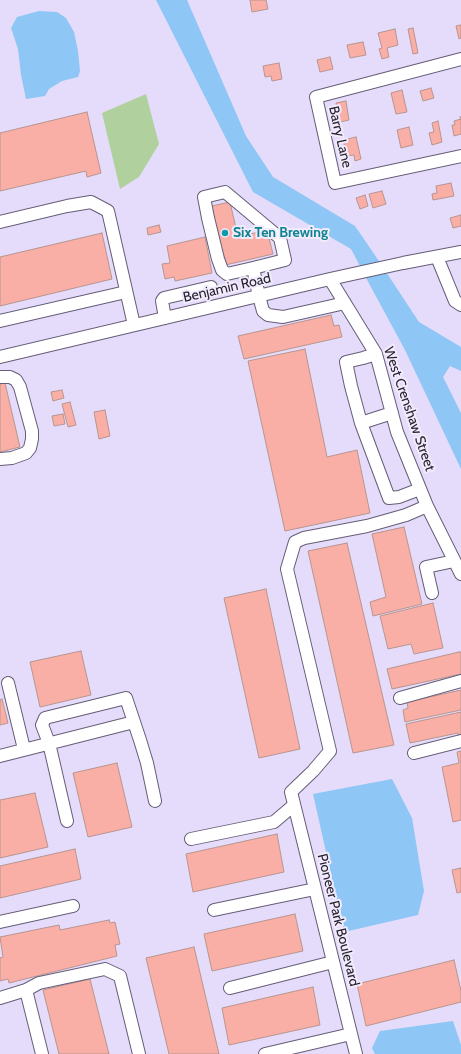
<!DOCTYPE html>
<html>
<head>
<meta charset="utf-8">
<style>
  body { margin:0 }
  canvas { display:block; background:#e5dbfa }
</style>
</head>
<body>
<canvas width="461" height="1054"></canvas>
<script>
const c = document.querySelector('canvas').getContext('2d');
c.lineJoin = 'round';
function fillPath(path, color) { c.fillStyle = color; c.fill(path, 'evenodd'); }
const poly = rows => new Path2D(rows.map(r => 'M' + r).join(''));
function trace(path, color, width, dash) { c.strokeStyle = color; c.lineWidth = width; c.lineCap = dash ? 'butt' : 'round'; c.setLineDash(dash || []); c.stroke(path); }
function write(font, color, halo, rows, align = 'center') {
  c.font = font + ' Cabin,sans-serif'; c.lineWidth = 4; c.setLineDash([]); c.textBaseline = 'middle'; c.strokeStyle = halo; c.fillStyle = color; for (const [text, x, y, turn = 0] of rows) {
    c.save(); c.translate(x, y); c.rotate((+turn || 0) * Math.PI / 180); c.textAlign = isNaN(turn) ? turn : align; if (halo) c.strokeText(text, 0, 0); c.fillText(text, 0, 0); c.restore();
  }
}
fillPath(poly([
  [146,94,159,144,139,177,120,189,102,113]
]), '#b0d09e');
fillPath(poly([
  [156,0,187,0,246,136,273,177,355,226,381,264,361,268,351,249,253,192],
  [39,11,57,12,66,18,74,32,78,51,80,71,78,77,62,81,49,89,45,96,26,99,21,75,18,49,11,28,17,17],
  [386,272,419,322,461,347,461,371,450,366,440,382,461,423,461,469,405,350,365,276],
  [392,779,412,818,424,891,418,915,344,932,313,794],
  [453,1021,461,1045,461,1054,375,1054,372,1048,380,1031]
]), '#8ec6f5');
trace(poly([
  [435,371,461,423]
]), '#8ec6f5', 9);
const building = poly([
  [250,0,266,0,268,9,252,12,250,0],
  [461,25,461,38,459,39,456,26,461,25],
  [413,28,418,53,413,54,408,29,413,28],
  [395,29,398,45,387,48,389,57,382,59,379,49,382,48,378,33,395,29],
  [363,42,366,55,350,58,347,45,363,42],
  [330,57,333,69,320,72,317,60,330,57],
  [279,63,282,79,272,81,271,76,265,77,263,66,279,63],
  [431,88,434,98,423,101,420,91,431,88],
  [402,90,407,112,396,114,391,93,402,90],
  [346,101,349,120,340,122,336,103,346,101],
  [87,112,101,173,87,177,86,171,0,191,0,133,87,112],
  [460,117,461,117,461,134,454,136,452,125,455,125,454,121,461,119,460,117],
  [438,121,442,142,432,145,429,133,434,132,432,123,438,121],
  [409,127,413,145,401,148,397,130,409,127],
  [356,137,361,159,355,161,354,155,347,156,343,140,356,137],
  [451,183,454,196,433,200,432,194,437,193,436,186,451,183],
  [382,191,386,204,373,208,369,194,382,191],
  [365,195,368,206,360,209,356,198,365,195],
  [230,202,238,237,267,230,273,254,221,266,207,207,230,202],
  [461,215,461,226,453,228,450,218,461,215],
  [159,225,161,232,148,235,147,228,159,225],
  [102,233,112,279,0,306,0,257,102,233],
  [205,237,212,273,175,281,174,277,165,279,162,264,170,263,167,246,205,237],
  [331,315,334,326,339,325,342,337,244,359,238,336,331,315],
  [305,349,327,457,357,450,370,513,285,531,248,361,305,349],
  [5,383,20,447,0,452,0,384,5,383],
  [62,390,64,398,53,401,51,392,62,390],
  [70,402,76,425,68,427,62,404,70,402],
  [105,410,110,436,99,439,94,412,105,410],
  [63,414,65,424,54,426,52,416,63,414],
  [404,527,422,604,373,616,370,602,386,597,372,534,404,527],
  [347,543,394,745,353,753,308,551,347,543],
  [266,589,300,749,259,758,224,598,266,589],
  [433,603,443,648,414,654,411,644,388,649,380,616,433,603],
  [81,651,91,695,40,707,30,662,81,651],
  [459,652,461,652,461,674,392,689,387,669,459,652],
  [461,690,461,710,405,722,403,710,408,708,407,702,461,690],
  [2,699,8,723,0,725,0,700,2,699],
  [461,712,461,739,460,739,458,733,410,743,406,724,461,712],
  [461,751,461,820,453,822,442,767,459,763,457,752,461,751],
  [117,763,132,827,88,837,73,773,117,763],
  [35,793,48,847,0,858,0,800,35,793],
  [277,834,284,872,193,892,186,854,277,834],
  [75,849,81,879,0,898,0,866,75,849],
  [461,868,461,892,457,893,452,870,461,868],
  [295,914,303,951,212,971,204,934,295,914],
  [109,920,110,923,115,922,120,944,115,945,117,956,9,983,8,979,0,981,0,958,3,957,0,937,59,925,60,930,109,920],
  [194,947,219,1054,169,1054,146,958,194,947],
  [454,960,461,991,461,1002,366,1026,357,984,454,960],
  [90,979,109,1054,59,1054,43,990,90,979],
  [313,987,320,1025,229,1045,222,1008,313,987]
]);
fillPath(building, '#f9afa5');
trace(building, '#b89590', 1);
const minor = poly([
  [461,59,316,97,335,183,461,156],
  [0,222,67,206,91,202,108,211,134,325],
  [437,257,455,301,461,305],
  [253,268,227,274,222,270,218,259,208,218,204,197,225,192,280,238,285,260,253,268,259,296,263,311,268,315,283,317,345,303],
  [330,279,376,354,397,432,427,506,461,574],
  [165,318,162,301,164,298,211,287],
  [0,321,126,292],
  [0,357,330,279,403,263,461,252],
  [0,377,10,377,16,380,20,387,32,431,32,439,30,448,26,453,12,458,0,459],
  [392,413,361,423,389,498,399,497,420,489],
  [361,423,351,386,346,362,363,358,376,354],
  [432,593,426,567,454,561],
  [8,683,24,749],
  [400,698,461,681],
  [414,753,461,741],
  [0,756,134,722],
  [67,821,49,743,42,725,45,718,126,698,140,740,147,763,155,801],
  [191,839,274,822,294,805],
  [214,910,315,889],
  [0,922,73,906],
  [230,988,333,962],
  [26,990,39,983,105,969,120,976,139,1054],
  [0,998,26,990,42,1054],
  [265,1054,351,1034],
  [356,1054,291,792,313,771,330,751,287,569,295,542,304,538,367,526,406,515,427,506]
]);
trace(minor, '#665d77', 14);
trace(minor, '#fff', 12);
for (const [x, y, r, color] of [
  [225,233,4,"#0f9aa8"]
]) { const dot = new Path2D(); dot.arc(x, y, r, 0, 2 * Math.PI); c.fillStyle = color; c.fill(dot); trace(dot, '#f1ebfd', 1.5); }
write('14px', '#28242f', '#f1ebfd', [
  ["Barry Lane",340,137,77],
  ["Benjamin Road",227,288,-13],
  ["West Crenshaw Street",409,409,71],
  ["Pioneer Park Boulevard",338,920,76]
]);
write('bold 14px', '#0d838f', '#f1ebfd', [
  ["Six Ten Brewing",233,233]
], 'left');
</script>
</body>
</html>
